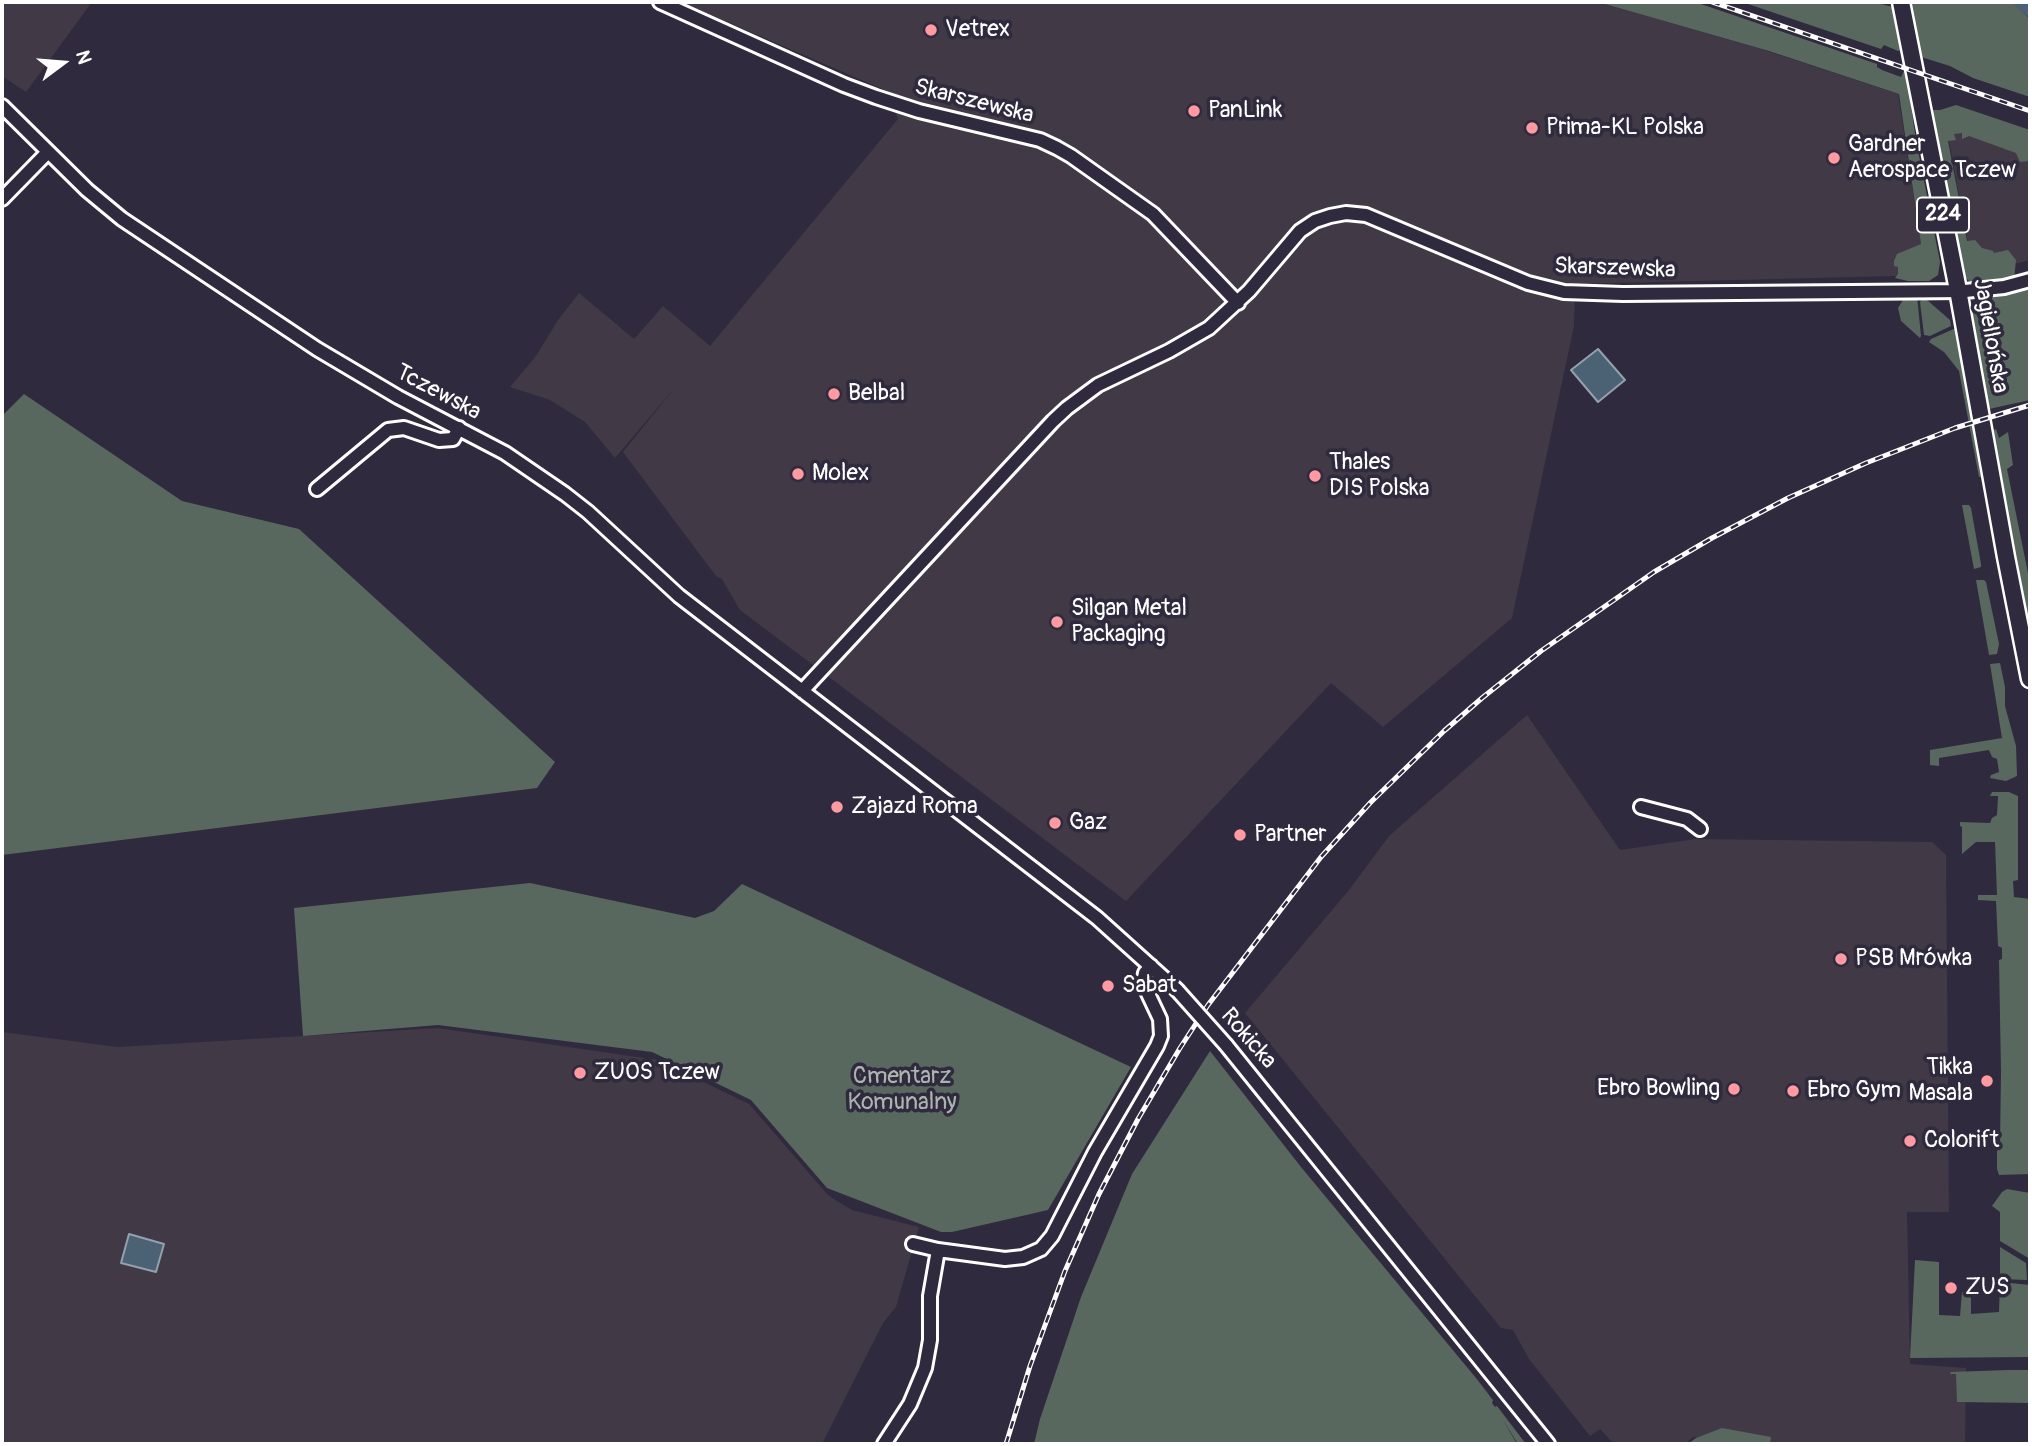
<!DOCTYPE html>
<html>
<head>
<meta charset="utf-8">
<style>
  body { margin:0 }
  #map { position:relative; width:2032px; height:1446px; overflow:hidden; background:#2f2a3d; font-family:Pangolin,sans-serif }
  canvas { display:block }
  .frame { position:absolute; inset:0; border:4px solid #fff; pointer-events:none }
  .north { position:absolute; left:28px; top:28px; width:70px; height:70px; -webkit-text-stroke:5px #2f2a3d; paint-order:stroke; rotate:74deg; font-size:19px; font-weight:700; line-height:28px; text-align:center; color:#fff }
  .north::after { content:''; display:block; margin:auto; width:24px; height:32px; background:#fff; clip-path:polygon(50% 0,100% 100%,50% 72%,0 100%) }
</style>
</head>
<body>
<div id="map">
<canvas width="2032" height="1446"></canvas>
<div class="frame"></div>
<div class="north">N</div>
</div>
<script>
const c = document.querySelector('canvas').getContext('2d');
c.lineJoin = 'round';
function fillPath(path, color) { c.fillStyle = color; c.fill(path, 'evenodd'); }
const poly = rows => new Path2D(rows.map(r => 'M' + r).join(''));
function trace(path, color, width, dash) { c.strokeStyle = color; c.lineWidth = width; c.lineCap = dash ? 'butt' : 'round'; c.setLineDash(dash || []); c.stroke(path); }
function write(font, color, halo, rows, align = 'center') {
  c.font = font + ' Pangolin,sans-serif'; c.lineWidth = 7; c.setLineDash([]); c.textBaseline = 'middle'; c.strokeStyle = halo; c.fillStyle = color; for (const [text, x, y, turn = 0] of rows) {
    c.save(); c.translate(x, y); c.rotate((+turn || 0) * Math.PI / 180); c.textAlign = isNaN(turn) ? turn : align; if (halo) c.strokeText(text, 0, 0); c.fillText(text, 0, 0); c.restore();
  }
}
fillPath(poly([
  [2,2,92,2,26,92,2,76],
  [681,2,1598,2,1761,49,1898,94,1924,263,1896,276,1575,284,1574,326,1512,618,1383,727,1331,683,1126,901,740,610,722,579,716,576,623,452,677,385,615,458,585,422,550,400,510,387,536,356,558,320,579,293,634,339,663,306,710,346,898,119,887,91],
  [1946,125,2030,155,2030,260,1994,269,1973,270],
  [1527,715,1620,850,1695,839,1932,842,1946,855,1949,1212,1907,1212,1910,1364,1966,1368,1965,1444,1741,1444,1693,1437,1685,1444,1614,1444,1600,1429,1590,1436,1529,1359,1513,1330,1501,1328,1245,1013,1349,890,1389,836],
  [438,1028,658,1060,749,1104,828,1195,840,1203,852,1210,919,1227,896,1307,883,1323,822,1444,2,1444,2,1032,118,1047]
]), '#423947');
fillPath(poly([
  [1598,2,1695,2,1877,64,1877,67,1882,70,1901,77,1904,71,1906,72,1916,140,1940,262,1938,275,1929,281,1908,281,1895,278,1898,274,1898,267,1894,266,1894,261,1897,254,1921,244,1899,94,1769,51],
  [1742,2,1873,2,1893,7,1901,50,1898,51,1884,45,1881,49],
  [1908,2,2012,2,2030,19,2030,97,1973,78,1950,66,1918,56],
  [1956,105,2030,130,2030,169,2028,161,2020,162,2016,153,1969,136,1962,139,1962,133,1954,134,1956,140,1948,141,1967,241,1975,240,1982,248,1993,251,1994,253,2008,250,2016,260,2014,280,1977,284,1971,283,1963,275,1928,110,1940,110],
  [2030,287,2030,400,1989,409,1972,315,1976,305,1989,296],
  [1917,296,1921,336,1920,338,1901,321,1898,308,1904,298],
  [1922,299,1927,300,1950,320,1951,326,1930,336,1924,335,1920,302],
  [1956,328,1962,368,1981,477,1979,477,1959,371,1944,352,1929,342,1931,339],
  [24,394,182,501,299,529,555,762,537,788,2,855,2,416],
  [1996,429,1999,438,2008,432,2013,465,2007,469,2030,583,2030,640,1992,431],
  [1962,505,1969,505,1971,508,1981,564,1981,567,1974,569],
  [1976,580,1984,580,1986,582,1999,644,1997,654,1989,655],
  [2000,663,2005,687,2005,706,2016,746,2017,776,2006,781,1990,778,1991,775,1999,772,1997,759,1992,757,1989,750,1939,758,1939,766,1930,765,1930,750,2002,738,1990,664],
  [1992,792,2009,792,2018,796,2018,880,2013,881,2014,897,2030,899,2030,1174,1999,1175,1997,1169,1997,1146,2000,1144,2001,1072,1999,960,2002,959,2002,948,1998,946,1996,901,1978,900,1978,895,1997,895,1995,842,1976,842,1962,854,1962,827,1960,826,1960,822,1990,823,1992,818,1997,815,1998,796,1990,796],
  [530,883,695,918,714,911,742,884,1131,1067,1048,1210,952,1232,941,1232,827,1188,751,1100,652,1052,438,1025,303,1036,294,908],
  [1210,1051,1301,1167,1476,1378,1493,1400,1492,1403,1495,1407,1497,1406,1526,1444,1518,1444,1503,1420,1517,1444,1034,1444,1040,1419,1081,1297,1132,1174],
  [2007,1189,2030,1193,2030,1259,2000,1241,2000,1212,1992,1206,2002,1192],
  [2000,1247,2026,1263,2027,1280,2000,1279],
  [1915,1260,1939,1262,1939,1315,1960,1316,1962,1292,1971,1293,1971,1314,1999,1312,2000,1282,2030,1285,2030,1357,1910,1358],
  [2008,1370,2030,1370,2030,1403,1957,1402,1956,1374,1950,1374,1951,1372],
  [1722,1428,1771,1437,1770,1444,1688,1444,1696,1438]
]), '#58685f');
const water = poly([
  [1598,349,1625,380,1598,402,1571,370,1598,349],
  [129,1234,164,1244,156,1272,121,1263,129,1234]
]);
fillPath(water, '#4b6275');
trace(water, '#93a1ac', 2);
trace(poly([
  [2018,2,2030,12]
]), '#4b6275', 10);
const minor = poly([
  [660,2,844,85,876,97,919,111,1040,140,1057,148,1071,156,1153,214,1238,303],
  [2,106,87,190,122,219,317,349,398,397,505,453,565,494,588,512,679,596,1097,918,1177,990],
  [2,199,48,152],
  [317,489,388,430,404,428,439,440,453,439,459,428],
  [802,691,1053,421,1067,408,1098,385,1169,351,1209,328,1249,291,1300,231,1315,221,1330,216,1346,213,1366,215,1528,283,1564,292,1623,294,1965,291,2004,287,2030,280],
  [1641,807,1687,819,1700,829],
  [1226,1045,1548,1444],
  [913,1244,938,1250,1005,1259,1023,1257,1041,1249,1052,1236,1095,1152,1157,1046,1161,1036,1160,1019,1143,983,1145,973,1151,966],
  [884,1444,910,1404,925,1368,930,1340,930,1296,938,1250]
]);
const major = poly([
  [1901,2,1958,290,2006,557,2030,679]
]);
trace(minor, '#fff', 18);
trace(major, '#fff', 21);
trace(minor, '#2f2a3d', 12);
trace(major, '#2f2a3d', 16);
const rail = poly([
  [1712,2,2030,111],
  [1006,1444,1030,1366,1065,1271,1099,1194,1138,1119,1180,1048,1208,1005,1321,857,1371,802,1444,731,1482,698,1541,651,1654,572,1712,538,1788,498,1866,463,1955,428,2030,405]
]);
trace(rail, '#fff', 5);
trace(rail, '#2f2a3d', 2.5, [8]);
const minorBridge = poly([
  [1177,990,1226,1045]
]);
trace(minorBridge, '#fff', 18, []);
trace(minorBridge, '#2f2a3d', 12);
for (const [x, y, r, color] of [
  [931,30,7,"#ff9aa2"],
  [1194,111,7,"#ff9aa2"],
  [1532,128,7,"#ff9aa2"],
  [1834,158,7,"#ff9aa2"],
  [834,394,7,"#ff9aa2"],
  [798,474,7,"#ff9aa2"],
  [1315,476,7,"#ff9aa2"],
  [1057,622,7,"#ff9aa2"],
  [837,807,7,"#ff9aa2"],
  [1055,823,7,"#ff9aa2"],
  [1240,835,7,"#ff9aa2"],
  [1841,959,7,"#ff9aa2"],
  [1108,986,7,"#ff9aa2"],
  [580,1073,7,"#ff9aa2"],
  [1987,1081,7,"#ff9aa2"],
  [1734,1089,7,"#ff9aa2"],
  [1793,1091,7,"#ff9aa2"],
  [1910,1141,7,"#ff9aa2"],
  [1951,1288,7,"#ff9aa2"]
]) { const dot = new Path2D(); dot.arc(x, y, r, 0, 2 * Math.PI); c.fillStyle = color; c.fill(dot); trace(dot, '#2f2a3d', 2.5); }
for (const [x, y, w] of [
  [1943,215,52]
]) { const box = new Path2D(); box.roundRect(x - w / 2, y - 17.5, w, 35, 5); c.fillStyle = '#2f2a3d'; c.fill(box); trace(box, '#fff', 2); }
write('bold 21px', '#fff', null, [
  ["224",1943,215]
]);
write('23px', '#fff', '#2f2a3d', [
  ["Vetrex",945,30],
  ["PanLink",1208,111],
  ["Prima-KL Polska",1546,128],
  ["Gardner",1848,145],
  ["Aerospace Tczew",1848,171],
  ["Belbal",848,394],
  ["Thales",1329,463],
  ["DIS Polska",1329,489],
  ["Molex",812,474],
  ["Silgan Metal",1071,609],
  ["Packaging",1071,635],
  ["Zajazd Roma",851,807],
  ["Gaz",1069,823],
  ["Partner",1254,835],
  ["PSB Mrówka",1855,959],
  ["Sabat",1122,986],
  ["Tikka",1973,1068,"right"],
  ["Masala",1973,1094,"right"],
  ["ZUOS Tczew",594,1073],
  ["Ebro Bowling",1720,1089,"right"],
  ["Ebro Gym",1807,1091],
  ["Colorift",1924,1141],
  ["ZUS",1965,1288]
], 'left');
write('23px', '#fff', '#2f2a3d', [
  ["Skarszewska",974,102,14],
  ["Skarszewska",1615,269,2],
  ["Jagiellońska",1990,336,80],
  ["Tczewska",438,393,28],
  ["Rokicka",1248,1039,49]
]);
write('23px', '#acb4af', '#2f2a3d', [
  ["Cmentarz",902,1077],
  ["Komunalny",902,1103]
]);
</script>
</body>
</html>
